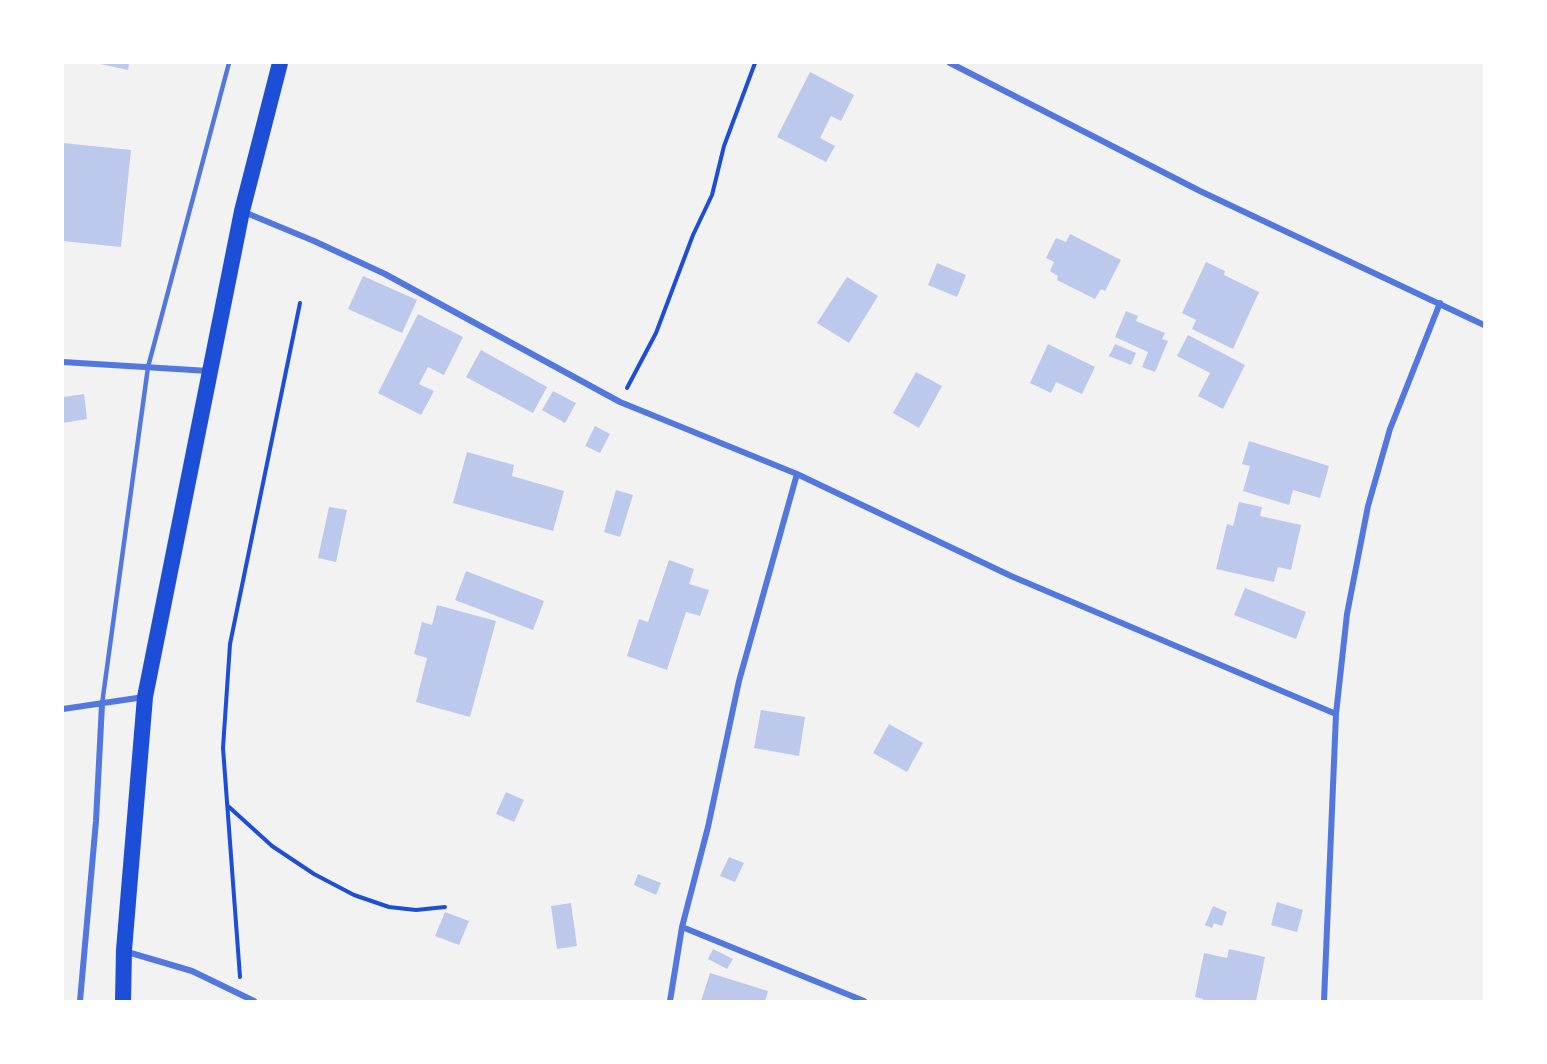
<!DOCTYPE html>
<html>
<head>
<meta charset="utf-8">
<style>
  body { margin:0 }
  #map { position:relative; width:1547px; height:1064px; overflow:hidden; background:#f2f2f2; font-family:"Sofia Sans Condensed",sans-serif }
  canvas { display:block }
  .frame { position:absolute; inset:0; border:64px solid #fff; pointer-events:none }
</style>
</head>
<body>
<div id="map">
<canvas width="1547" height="1064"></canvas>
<div class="frame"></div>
</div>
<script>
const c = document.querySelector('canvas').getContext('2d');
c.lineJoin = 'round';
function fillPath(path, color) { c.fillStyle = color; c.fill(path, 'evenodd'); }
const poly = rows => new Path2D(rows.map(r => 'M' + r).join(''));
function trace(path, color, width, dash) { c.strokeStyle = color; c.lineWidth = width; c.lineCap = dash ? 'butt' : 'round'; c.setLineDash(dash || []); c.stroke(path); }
fillPath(poly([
  [96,63,129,63,128,70],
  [810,72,854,95,841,121,831,116,820,138,835,146,826,162,777,137],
  [63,143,131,150,121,247,63,241],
  [1070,234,1121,260,1105,291,1101,289,1095,299,1057,280,1058,276,1050,271,1054,262,1046,258,1056,238,1066,242],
  [1206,262,1225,271,1224,275,1259,292,1233,349,1192,329,1196,320,1182,313],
  [937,263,966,275,957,297,928,285],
  [363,276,417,300,402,333,348,309],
  [847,277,878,296,849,343,817,323],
  [1126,311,1138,316,1136,321,1165,333,1162,339,1168,341,1155,372,1142,367,1148,352,1115,337],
  [418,314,463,337,444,375,428,367,419,384,434,391,421,415,378,393],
  [1188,335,1245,365,1223,409,1198,396,1210,373,1177,356],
  [1048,344,1095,367,1082,394,1056,382,1051,393,1030,383],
  [1115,344,1136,353,1131,365,1109,356],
  [481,350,547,387,533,413,466,377],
  [916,372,942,386,919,428,893,413],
  [553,391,576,403,565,423,542,410],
  [84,394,87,419,63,423,63,397],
  [595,426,610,434,600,453,585,446],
  [1249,441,1329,466,1320,498,1293,490,1289,505,1243,491,1250,466,1242,464],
  [467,452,514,465,512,476,564,491,553,531,453,503],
  [616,490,633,495,620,537,604,532],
  [1239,502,1262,507,1260,516,1301,525,1291,570,1278,567,1274,582,1216,569,1227,524,1233,526],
  [329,507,347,510,336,562,318,558],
  [669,560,694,569,689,584,709,590,700,616,686,612,667,670,627,656,639,619,648,622],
  [466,571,544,601,533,630,455,600],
  [1245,588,1306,612,1296,639,1234,615],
  [437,605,496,621,470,717,416,702,427,658,414,654,422,622,432,625],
  [761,710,805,717,799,756,754,748],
  [889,724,923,743,907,772,873,753],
  [506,792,524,800,514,822,496,814],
  [729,857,744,863,735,882,720,876],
  [638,874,661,883,656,895,634,885],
  [1277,902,1303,910,1297,932,1271,925],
  [571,903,577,946,557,949,551,906],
  [1213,906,1227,912,1222,926,1214,923,1212,928,1205,925],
  [445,912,469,921,459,945,435,936],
  [713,949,733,959,727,969,708,959],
  [1229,949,1265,957,1256,1001,1202,1001,1203,999,1195,997,1204,953,1227,958],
  [710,973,768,991,765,1001,701,1001]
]), '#bdc9ec');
trace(poly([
  [627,388,656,333,693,235,712,195,724,146,755,63],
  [228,806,272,846,314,874,354,895,389,907,416,910,445,907],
  [240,977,223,748,230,644,300,303]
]), '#1d4ed8', 4);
trace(poly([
  [102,704,148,367,229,63]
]), '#5277de', 4.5);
trace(poly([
  [950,63,1200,191,1484,325],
  [244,212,314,241,385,274,620,402,797,474,1011,576,1336,714],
  [63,362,209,371],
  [63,709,144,697],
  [682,927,864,1001],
  [124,951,192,971,254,1001],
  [80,1001,96,821,102,704],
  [670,1001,682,927,708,827,739,681,797,474],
  [1324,1001,1336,714,1347,614,1368,506,1390,429,1440,303]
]), '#5277de', 6);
trace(poly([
  [123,1001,124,950,145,697,242,211,280,63]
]), '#1d4ed8', 16);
</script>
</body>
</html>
